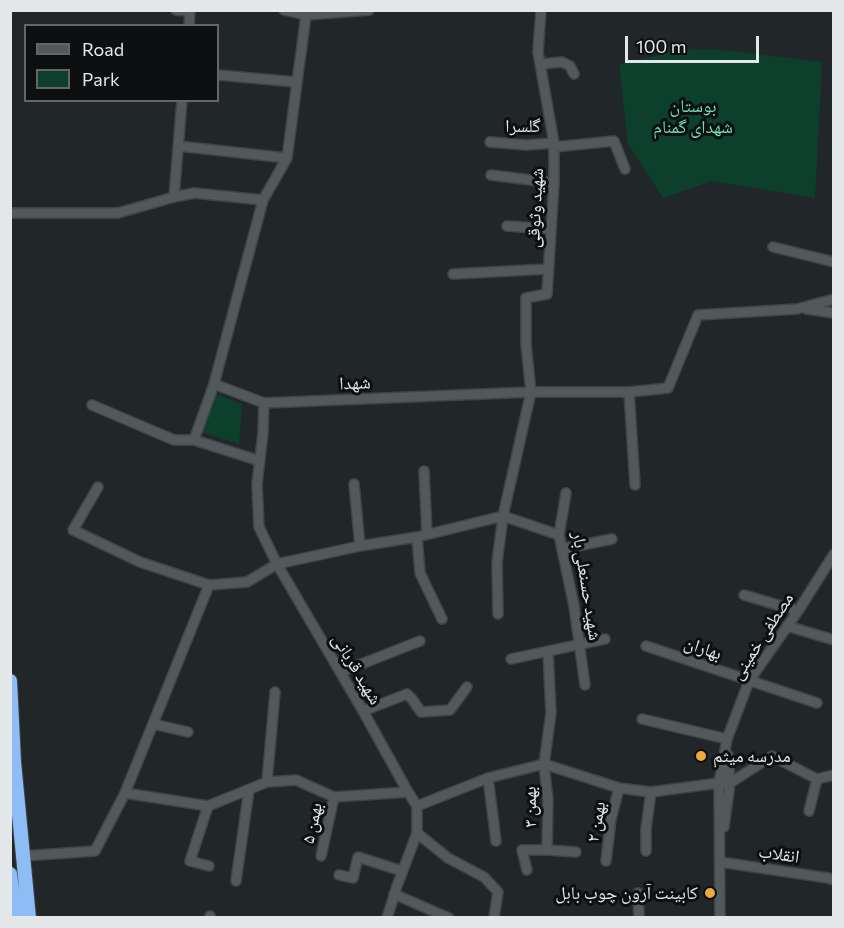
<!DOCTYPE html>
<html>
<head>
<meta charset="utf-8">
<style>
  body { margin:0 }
  #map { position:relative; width:844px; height:928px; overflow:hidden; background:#212729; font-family:Commissioner,sans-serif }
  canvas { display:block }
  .frame { position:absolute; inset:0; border:12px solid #e4e7e9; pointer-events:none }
  .legend { position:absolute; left:24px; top:24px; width:195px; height:78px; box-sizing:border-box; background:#0d0f10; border:2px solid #636567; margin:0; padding:8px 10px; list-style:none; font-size:18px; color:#e4e7e9 }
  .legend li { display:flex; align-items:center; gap:12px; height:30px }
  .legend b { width:30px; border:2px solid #636567 }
  .scale { position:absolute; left:625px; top:36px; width:134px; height:27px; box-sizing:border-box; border:3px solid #e4e7e9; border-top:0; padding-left:8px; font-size:18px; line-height:21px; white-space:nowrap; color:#e4e7e9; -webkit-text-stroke:4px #0d0f10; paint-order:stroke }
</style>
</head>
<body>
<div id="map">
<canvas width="844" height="928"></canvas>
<div class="frame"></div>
<ul class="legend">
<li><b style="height:8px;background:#53595b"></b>Road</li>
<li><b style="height:16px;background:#0c3f2c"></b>Park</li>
</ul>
<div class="scale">100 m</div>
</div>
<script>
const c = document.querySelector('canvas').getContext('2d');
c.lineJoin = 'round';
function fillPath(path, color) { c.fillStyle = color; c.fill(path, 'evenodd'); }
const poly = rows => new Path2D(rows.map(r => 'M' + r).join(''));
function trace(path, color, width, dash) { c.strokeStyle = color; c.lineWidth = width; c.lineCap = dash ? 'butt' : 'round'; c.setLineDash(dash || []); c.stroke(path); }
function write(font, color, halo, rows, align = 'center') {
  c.font = font + ' Commissioner,"Noto Naskh Arabic",sans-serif'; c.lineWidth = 6; c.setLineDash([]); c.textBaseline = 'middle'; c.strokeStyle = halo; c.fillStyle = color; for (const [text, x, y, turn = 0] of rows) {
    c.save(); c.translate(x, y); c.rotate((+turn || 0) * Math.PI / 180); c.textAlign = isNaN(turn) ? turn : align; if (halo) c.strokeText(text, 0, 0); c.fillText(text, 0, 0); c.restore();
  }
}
fillPath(poly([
  [684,49,722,50,822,62,815,198,711,181,663,198,628,144,619,65],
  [211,392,242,404,239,444,195,430]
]), '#0c3f2c');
const minor = poly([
  [176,10,190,11],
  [284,10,306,15,369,10],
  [306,15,287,158,263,200,214,384,264,403,531,392,629,392,668,388,698,315,797,309,834,299],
  [189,26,190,10],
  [540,64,562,62,570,66,574,74],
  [218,75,296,82],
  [490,142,526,145,554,143],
  [178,146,287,158],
  [554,147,614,141,625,169],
  [491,175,554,183],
  [174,197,182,100],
  [10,213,118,213,174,197,194,193,263,200],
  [507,226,551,229],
  [773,247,834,262],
  [453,274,548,269],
  [806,309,834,313],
  [629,392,635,485],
  [264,403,263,433,257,484,259,527,277,564,363,711,408,792],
  [92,405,174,440,194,440,214,384],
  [194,440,260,461],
  [424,471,427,534],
  [354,484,360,546],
  [98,487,73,530,140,562,209,585],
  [566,493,559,535,574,606,585,685],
  [417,537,420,573,442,619],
  [562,549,612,539],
  [744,595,798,611],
  [498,614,497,563,503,516,559,535],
  [787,626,834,640],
  [646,646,817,703],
  [511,659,605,639],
  [341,672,420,641],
  [363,711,407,694,412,699,421,712,450,710,467,687],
  [642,719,727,739],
  [153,724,188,732],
  [488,778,496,841],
  [267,782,275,692],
  [125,793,208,806,267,782,296,780,334,797,408,792,417,806,488,778,544,764,619,788,651,792,719,783,730,783,772,756,817,779,834,775],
  [208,806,190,861,209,866],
  [809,811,817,779],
  [724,827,730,783,728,755],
  [417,833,448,858,484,877,498,892,494,918],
  [547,850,548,801,544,764,551,713,548,651],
  [646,851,646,828,651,792],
  [23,856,95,851,125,793,209,585,247,582,277,564,360,546,417,537,503,516,531,392,526,344,526,298,547,294,554,183,554,143,538,52,541,10],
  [321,856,334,797],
  [606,861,611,819,619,788],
  [720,862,828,878,834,880],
  [527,870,522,850,547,850,576,852],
  [339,875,353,878,358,857,402,871],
  [236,881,249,790],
  [638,893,639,918],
  [394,894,449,918],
  [210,918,210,916],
  [387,918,397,886,417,833,417,806],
  [720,918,719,783,727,739,749,681,798,611,834,554]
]);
const highway = poly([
  [10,681,14,762,29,918],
  [10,874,16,918]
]);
trace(minor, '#3f4446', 12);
trace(highway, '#3f4446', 16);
trace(minor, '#53595b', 9);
trace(highway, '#8ebdf5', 14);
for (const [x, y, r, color] of [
  [701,756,6,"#eea83c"],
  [710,893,6,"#eea83c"]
]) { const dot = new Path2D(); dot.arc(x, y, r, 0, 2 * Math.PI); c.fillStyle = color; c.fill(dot); trace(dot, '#0d0f10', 2); }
write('18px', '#6fe2b1', '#0d0f10', [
  ["بوستان",693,106],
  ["شهدای گمنام",693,127]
]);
write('18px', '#e4e7e9', '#0d0f10', [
  ["گلسرا",523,126],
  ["شهید وثوقی",535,208,-87],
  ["شهدا",355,383,-2],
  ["شهید حسنعلی بار",587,586,81],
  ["مصطفی خمینی",762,636,-57],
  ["بهاران",703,648,19],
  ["شهید قربانی",357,669,59],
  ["بهمن ۳",530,807,-91],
  ["بهمن ۲",596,822,-80],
  ["بهمن ۵",312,823,-78],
  ["انقلاب",779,854,8]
]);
write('18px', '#e4e7e9', '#0d0f10', [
  ["مدرسه میثم",713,756],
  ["کابینت آرون چوب بابل",698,893,"right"]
], 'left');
</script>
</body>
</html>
